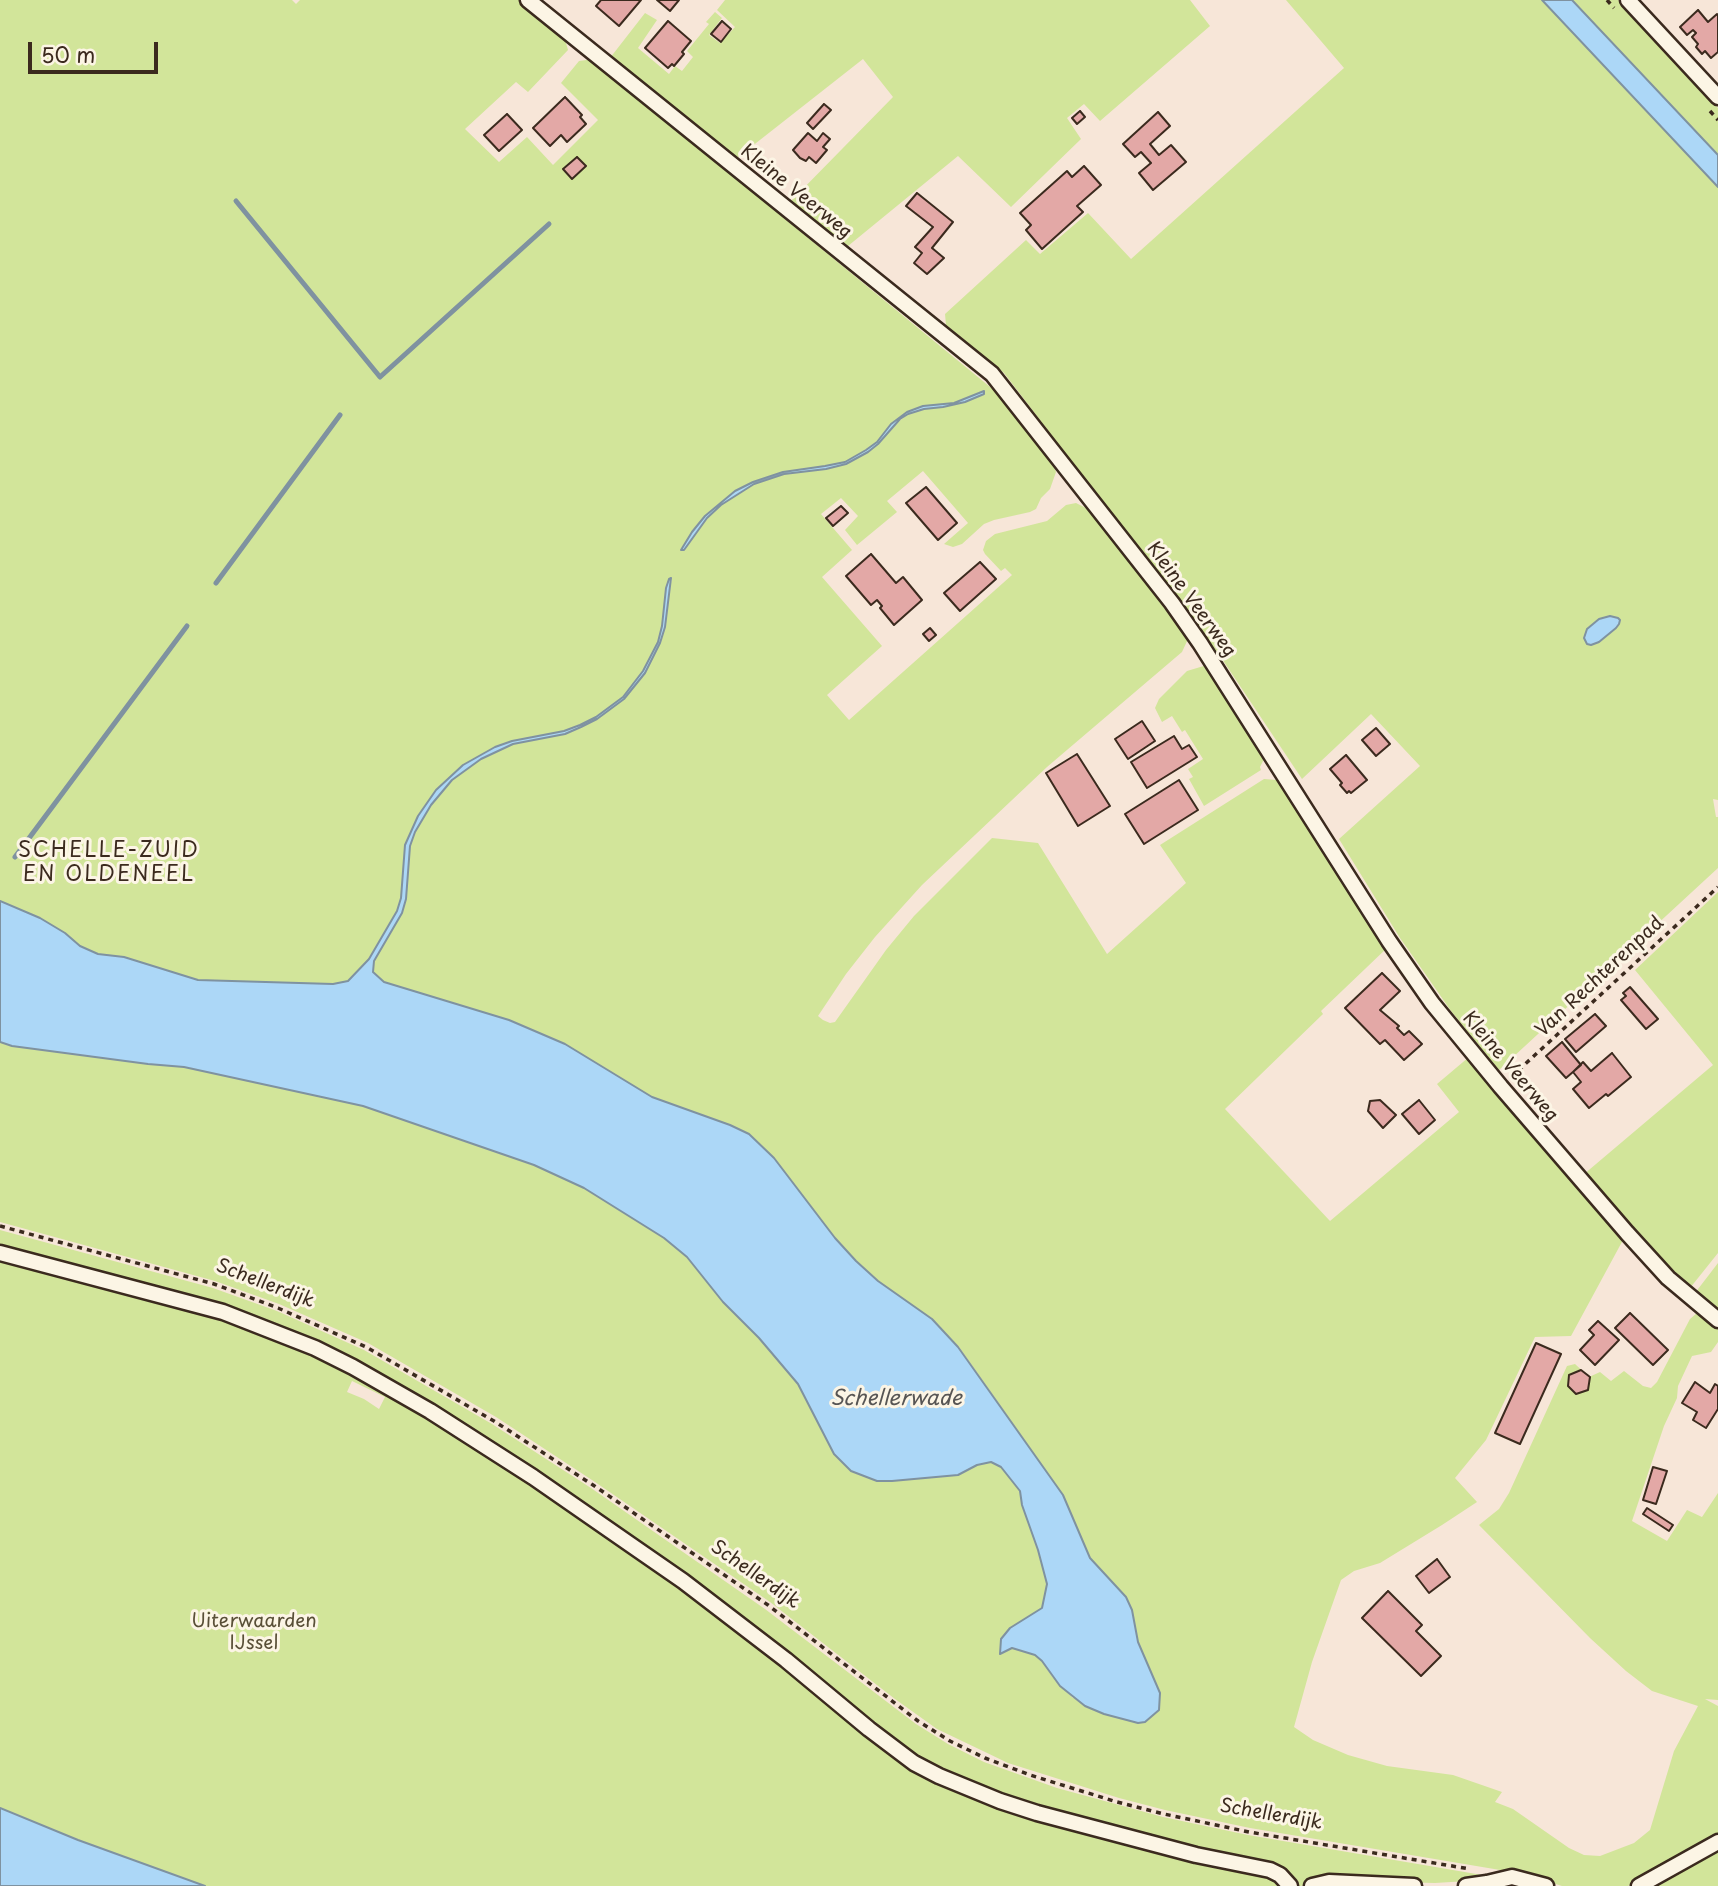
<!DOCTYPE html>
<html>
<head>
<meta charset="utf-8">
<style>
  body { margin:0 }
  #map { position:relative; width:1718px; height:1886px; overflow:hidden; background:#f7e6d8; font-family:"Playpen Sans",sans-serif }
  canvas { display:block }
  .scale { position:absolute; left:28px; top:42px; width:130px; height:32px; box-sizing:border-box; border:4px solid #3b2a1e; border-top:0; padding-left:9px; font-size:21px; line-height:24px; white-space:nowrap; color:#3b2a1e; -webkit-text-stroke:5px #fcf5e5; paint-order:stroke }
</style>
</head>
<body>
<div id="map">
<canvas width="1718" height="1886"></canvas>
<div class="scale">50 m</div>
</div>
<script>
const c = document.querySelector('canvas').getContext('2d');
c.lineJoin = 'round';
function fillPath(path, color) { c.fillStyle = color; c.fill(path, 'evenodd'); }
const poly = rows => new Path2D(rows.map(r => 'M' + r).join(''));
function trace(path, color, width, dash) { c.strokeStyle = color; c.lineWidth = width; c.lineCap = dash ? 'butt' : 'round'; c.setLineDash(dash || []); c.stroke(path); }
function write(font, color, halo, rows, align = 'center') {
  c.font = font + ' "Playpen Sans",sans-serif'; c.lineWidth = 6; c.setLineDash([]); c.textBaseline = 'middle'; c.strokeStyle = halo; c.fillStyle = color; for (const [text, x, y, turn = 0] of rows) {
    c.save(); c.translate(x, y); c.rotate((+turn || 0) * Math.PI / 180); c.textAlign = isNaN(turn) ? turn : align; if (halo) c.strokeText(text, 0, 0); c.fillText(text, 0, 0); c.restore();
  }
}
fillPath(poly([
  [0,0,292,0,296,4,300,0,521,0,564,36,568,50,528,92,516,82,465,129,499,162,527,137,553,165,598,120,561,83,579,61,594,59,663,119,995,391,1052,462,1056,472,1050,489,1041,498,1036,509,1030,512,994,520,984,524,962,544,953,547,944,544,968,523,923,471,887,501,897,512,857,545,845,530,858,516,841,498,821,514,852,550,822,577,882,646,827,695,849,720,1012,575,1005,568,1001,571,985,554,983,550,986,541,995,534,1047,521,1066,505,1076,503,1086,508,1100,523,1188,639,1182,652,1047,767,922,885,875,937,846,974,818,1016,823,1020,830,1023,835,1022,886,950,914,916,992,838,1038,843,1107,954,1186,883,1160,845,1264,779,1277,780,1388,947,1321,1011,1323,1014,1225,1109,1330,1221,1459,1112,1437,1084,1469,1057,1623,1240,1571,1336,1535,1337,1486,1440,1455,1478,1477,1502,1442,1525,1380,1563,1354,1571,1341,1580,1312,1662,1294,1727,1313,1740,1348,1755,1387,1766,1453,1775,1502,1792,1495,1802,1513,1809,1569,1848,1584,1855,1600,1856,1634,1843,1650,1830,1674,1751,1698,1706,1652,1691,1626,1671,1590,1638,1479,1525,1499,1509,1509,1493,1567,1366,1575,1364,1589,1377,1600,1372,1611,1381,1624,1371,1643,1386,1651,1388,1657,1382,1690,1319,1697,1313,1718,1329,1718,1342,1711,1352,1692,1356,1678,1386,1677,1398,1664,1426,1632,1521,1667,1541,1687,1510,1702,1517,1718,1493,1718,1700,1705,1699,1718,1706,1718,1836,1652,1874,1628,1886,1562,1886,1534,1877,1506,1871,1250,1828,1165,1810,1119,1798,1008,1763,937,1729,895,1699,770,1602,595,1482,496,1417,368,1343,279,1304,215,1281,0,1222,0,1042,12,1046,148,1064,184,1067,363,1106,534,1165,584,1188,623,1211,664,1238,687,1257,723,1302,759,1338,798,1384,812,1409,877,1481,958,1475,977,1465,991,1462,1001,1467,1020,1491,1022,1505,1038,1550,1047,1584,1042,1608,1010,1628,1001,1639,1000,1653,1012,1648,1035,1655,1042,1661,1052,1676,1073,1698,1160,1693,1143,1658,1138,1642,1132,1610,1126,1597,1090,1558,1063,1495,959,1347,932,1319,878,1281,856,1261,835,1238,774,1158,730,1125,652,1097,565,1044,509,1020,384,982,373,972,374,961,402,913,406,899,410,846,415,832,431,805,452,780,481,759,513,744,548,737,597,719,624,699,645,673,660,643,665,627,669,588,672,579,666,588,662,626,658,642,643,671,623,697,596,717,580,725,564,731,530,737,495,747,463,765,436,790,418,816,405,845,401,898,397,911,369,959,348,982,333,984,198,980,124,957,98,954,80,946,65,933,40,918,0,901],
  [983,391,984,394,965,402,943,407,924,409,908,414,893,426,878,444,846,464,826,469,784,474,754,484,721,505,707,518,682,548,705,516,735,491,753,482,783,472,825,466,845,462,866,450,877,442,891,424,907,412,923,406,954,403],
  [725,0,1190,0,1210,26,1100,121,1084,104,1067,118,1081,139,1011,207,958,156,848,246,791,201,893,97,863,59,737,158,610,58,645,13,657,20,638,48,669,74,675,66,682,71,693,57,687,51,709,24,706,22,715,12,722,18,709,35,720,43,735,27,717,10],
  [1286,0,1542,0,1718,187,1718,800,1713,799,1716,817,1718,817,1718,868,1499,1070,1451,1011,1426,975,1400,938,1339,839,1420,766,1371,714,1302,779,1218,653,1004,373,946,325,945,314,1026,240,1040,254,1088,213,1131,259,1344,68],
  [1572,0,1618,0,1718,108,1718,155],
  [1207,665,1265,757,1260,767,1261,770,1204,806,1189,779,1193,777,1188,769,1203,759,1185,730,1182,732,1172,716,1162,722,1155,708,1159,699,1187,671],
  [1718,892,1718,1253,1690,1288,1664,1265,1583,1175,1713,1065,1635,970],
  [0,1230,213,1288,277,1311,364,1350,492,1424,591,1488,765,1609,916,1724,948,1744,984,1762,1057,1788,1163,1817,1248,1835,1488,1876,1484,1880,1435,1883,1316,1880,1301,1886,1296,1886,1197,1851,1038,1809,928,1766,686,1578,317,1344,0,1249],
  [0,1257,222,1316,335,1363,334,1366,352,1376,355,1373,427,1414,629,1549,929,1776,928,1780,948,1789,950,1786,1265,1873,1284,1886,0,1886],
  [352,1381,385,1397,379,1409,364,1399,347,1392],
  [1718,1263,1718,1314,1695,1293],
  [1718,1847,1718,1886,1651,1886]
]), '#d2e59a');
const water = poly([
  [1542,0,1572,0,1718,155,1718,187,1542,0],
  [984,391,984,394,965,402,943,407,924,409,908,414,900,419,878,444,868,452,846,464,826,469,784,474,754,484,721,505,707,518,684,550,681,550,692,532,705,516,735,491,753,482,783,472,825,466,845,462,866,450,877,442,891,424,907,412,923,406,954,403,984,391],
  [671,578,665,627,660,643,645,673,624,699,597,719,581,727,565,734,513,744,481,759,452,780,431,805,415,832,410,846,406,899,402,913,374,961,373,972,384,982,509,1020,565,1044,652,1097,730,1125,749,1134,774,1158,835,1238,856,1261,878,1281,932,1319,958,1347,1063,1495,1090,1558,1126,1597,1132,1610,1138,1642,1160,1693,1159,1710,1145,1722,1138,1723,1104,1714,1085,1706,1060,1686,1042,1661,1035,1655,1012,1648,1000,1654,1001,1639,1010,1628,1042,1608,1047,1584,1038,1550,1022,1505,1020,1491,1001,1467,991,1462,977,1465,958,1475,892,1481,877,1481,851,1471,834,1454,798,1384,759,1338,723,1302,687,1257,664,1238,584,1188,534,1165,363,1106,184,1067,148,1064,12,1046,0,1042,0,901,40,918,65,933,80,946,98,954,124,957,198,980,333,984,348,981,369,959,397,911,401,898,405,845,418,816,436,790,463,765,495,747,512,741,564,731,580,725,596,717,623,697,643,671,658,642,662,626,666,588,669,579,671,578],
  [1610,616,1618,618,1620,620,1619,624,1616,628,1599,642,1591,645,1587,644,1584,638,1587,629,1599,619,1610,616],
  [0,1808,78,1840,205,1886,0,1886,0,1808]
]);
fillPath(water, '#acd7f7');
trace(water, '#7f92a0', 2);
trace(poly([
  [236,201,380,377,549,224],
  [216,583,340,415],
  [15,857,187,626]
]), '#7f92a0', 5);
const building = poly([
  [601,0,641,0,619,26,596,6,601,0],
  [657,0,679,0,670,11,657,0],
  [1698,10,1708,22,1717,14,1718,16,1718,52,1711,58,1705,51,1702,54,1696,47,1698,44,1692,37,1696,33,1693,30,1687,35,1680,27,1698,10],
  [668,21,691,41,682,52,684,54,674,66,672,64,668,68,645,48,668,21],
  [722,21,731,29,721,42,711,34,722,21],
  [565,97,582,115,580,117,586,124,567,142,561,135,550,146,533,128,565,97],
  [824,104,831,110,813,129,807,123,824,104],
  [1080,111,1085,117,1077,124,1072,118,1080,111],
  [1158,112,1170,126,1150,144,1159,155,1171,145,1186,162,1153,190,1139,173,1151,163,1141,152,1135,157,1123,144,1158,112],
  [507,114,522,130,499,151,484,135,507,114],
  [808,133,817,141,823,133,830,139,823,147,827,150,816,163,809,157,806,161,800,158,793,150,808,133],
  [577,157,586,166,572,179,563,169,577,157],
  [1084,166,1101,185,1077,206,1083,212,1042,249,1026,230,1031,225,1020,213,1067,171,1072,177,1084,166],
  [917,193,953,222,932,248,944,258,927,274,914,263,922,253,915,247,933,227,906,206,917,193],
  [926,487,957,523,938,540,906,503,926,487],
  [841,506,848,513,833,526,826,518,841,506],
  [871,554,896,583,903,577,922,600,894,625,880,608,882,606,877,600,871,605,846,576,871,554],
  [980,562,996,579,960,611,944,593,980,562],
  [930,628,936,635,929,641,923,634,930,628],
  [1142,721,1155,741,1128,759,1115,739,1142,721],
  [1376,728,1390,744,1376,756,1362,740,1376,728],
  [1174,736,1182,749,1189,745,1197,757,1147,788,1131,762,1174,736],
  [1077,754,1110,806,1078,826,1046,773,1077,754],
  [1346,755,1367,780,1351,793,1349,791,1347,793,1340,785,1342,783,1330,769,1346,755],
  [1179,780,1198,810,1144,844,1125,814,1179,780],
  [1382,973,1400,991,1380,1010,1399,1026,1397,1028,1404,1035,1409,1031,1422,1044,1404,1060,1385,1040,1380,1044,1345,1008,1382,973],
  [1630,987,1658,1019,1646,1029,1621,1000,1626,996,1623,993,1630,987],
  [1595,1014,1606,1026,1576,1052,1565,1039,1595,1014],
  [1562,1042,1581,1065,1566,1078,1546,1056,1562,1042],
  [1612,1053,1631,1077,1608,1096,1606,1094,1589,1108,1573,1089,1581,1082,1573,1072,1583,1062,1591,1071,1612,1053],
  [1380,1100,1396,1115,1383,1128,1368,1111,1370,1101,1380,1100],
  [1419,1100,1435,1120,1419,1134,1402,1114,1419,1100],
  [1630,1313,1668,1350,1653,1365,1615,1328,1630,1313],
  [1598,1321,1619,1340,1595,1365,1580,1350,1594,1335,1589,1330,1598,1321],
  [1536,1343,1561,1354,1520,1444,1495,1433,1536,1343],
  [1581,1370,1590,1377,1588,1390,1576,1394,1568,1386,1569,1375,1581,1370],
  [1695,1382,1710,1393,1715,1384,1718,1386,1718,1409,1706,1428,1693,1420,1697,1412,1682,1403,1695,1382],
  [1653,1467,1667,1471,1656,1504,1643,1500,1653,1467],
  [1647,1508,1673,1525,1669,1531,1643,1514,1647,1508],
  [1437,1559,1450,1577,1429,1593,1416,1576,1437,1559],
  [1388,1591,1422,1625,1416,1631,1441,1656,1421,1676,1362,1618,1388,1591]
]);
fillPath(building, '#e3a8a6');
trace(building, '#3b2a1e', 2);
const minor = poly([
  [528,0,992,374,1172,603,1200,643,1389,941,1432,1003,1501,1087,1627,1233,1668,1278,1718,1320],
  [1628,0,1718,97],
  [0,1253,223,1312,315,1348,353,1367,430,1411,533,1477,631,1545,683,1581,786,1660,869,1729,914,1763,939,1776,1000,1801,1037,1813,1196,1855,1270,1870,1280,1875,1290,1886],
  [1312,1886,1329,1882,1414,1886],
  [1466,1886,1487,1883,1512,1877,1546,1886],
  [1639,1886,1718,1842]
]);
trace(minor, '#3b2a1e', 19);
trace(poly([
  [1607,0,1614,8],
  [1710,111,1718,120],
  [1511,1077,1718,887],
  [0,1226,214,1284,278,1308,366,1347,494,1421,593,1485,768,1605,918,1721,950,1741,985,1758,1030,1775,1117,1802,1164,1814,1249,1832,1470,1869]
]), '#3b2a1e', 3.5, [5, 5]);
trace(minor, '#fcf5e5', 14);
write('19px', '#3b2a1e', '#fcf5e5', [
  ["Kleine Veerweg",796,192,39],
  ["Kleine Veerweg",1191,600,54],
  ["Van Rechterenpad",1600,977,-43],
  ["Kleine Veerweg",1510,1067,50],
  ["Schellerdijk",265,1284,21],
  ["Schellerdijk",755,1575,35],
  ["Schellerdijk",1271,1815,10]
]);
write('19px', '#594f37', '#fcf5e5', [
  ["Uiterwaarden",254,1622],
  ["IJssel",254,1644]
]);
c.letterSpacing = '2px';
write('21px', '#3b2a1e', '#fcf5e5', [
  ["SCHELLE-ZUID",109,851],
  ["EN OLDENEEL",109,875]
]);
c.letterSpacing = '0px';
write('italic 21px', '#575554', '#fcf5e5', [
  ["Schellerwade",896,1399]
]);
</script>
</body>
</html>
